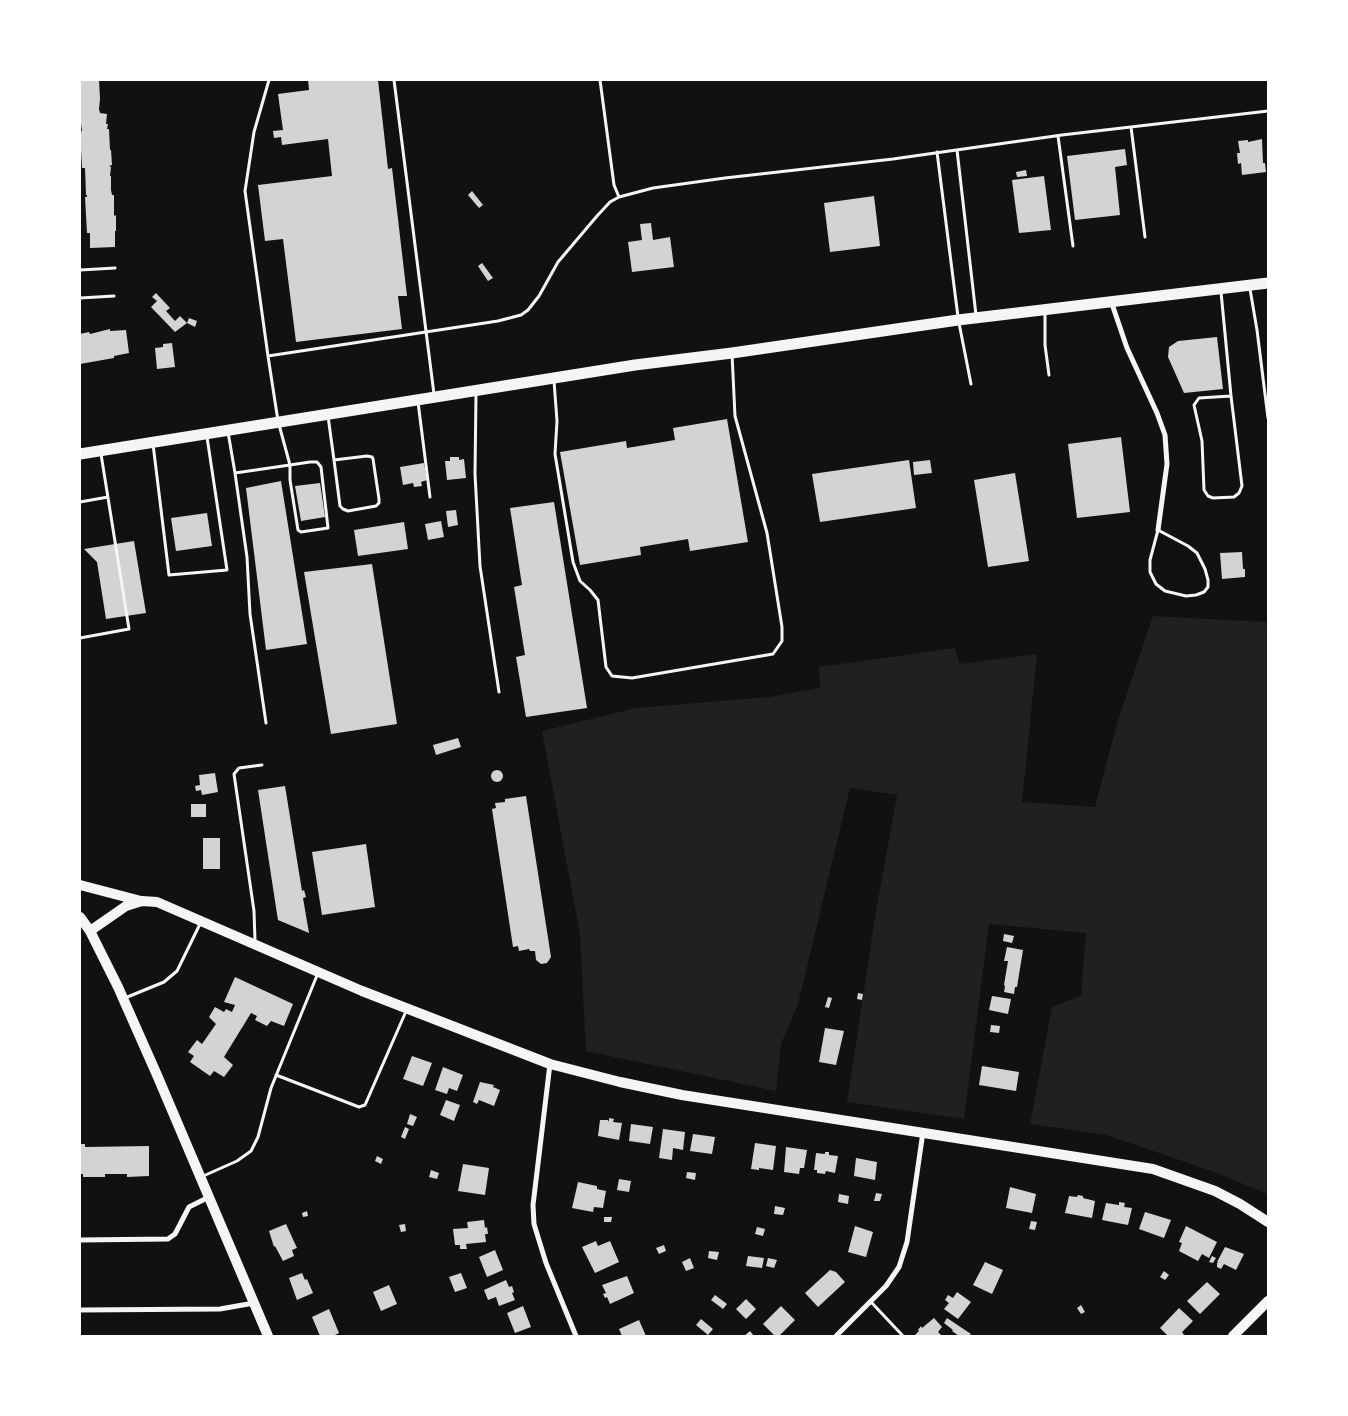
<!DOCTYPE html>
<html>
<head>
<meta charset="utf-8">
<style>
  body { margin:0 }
  #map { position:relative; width:1348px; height:1416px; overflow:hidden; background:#111; font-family:"Varela Round",sans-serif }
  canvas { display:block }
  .frame { position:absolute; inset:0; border:81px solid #fff; pointer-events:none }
</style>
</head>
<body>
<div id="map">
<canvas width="1348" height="1416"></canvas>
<div class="frame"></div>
</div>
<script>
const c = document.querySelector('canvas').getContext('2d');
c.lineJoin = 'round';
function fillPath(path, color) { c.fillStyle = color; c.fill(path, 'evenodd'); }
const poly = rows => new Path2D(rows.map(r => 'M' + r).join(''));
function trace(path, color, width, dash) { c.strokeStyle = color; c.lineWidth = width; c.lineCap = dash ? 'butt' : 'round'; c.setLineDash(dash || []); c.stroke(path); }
fillPath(poly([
  [1153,616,1266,622,1268,640,1268,1194,1209,1170,1106,1135,1030,1124,1052,1007,1081,996,1086,933,989,924,964,1119,847,1102,875,917,897,795,850,788,798,1004,781,1044,776,1091,586,1051,580,934,542,731,636,708,769,697,820,688,819,667,955,648,960,664,1037,654,1022,802,1095,807,1117,724]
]), '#202020');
fillPath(poly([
  [80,80,99,80,100,99,99,109,100,113,107,114,106,124,108,124,107,129,109,129,110,150,111,150,112,165,109,166,111,167,110,176,111,176,111,190,112,195,114,195,114,216,116,215,116,231,115,231,115,247,90,248,90,233,87,233,85,197,87,197,87,195,86,195,85,168,82,168,80,132,82,131,80,116],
  [308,80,378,80,388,169,392,168,407,296,398,296,402,329,296,342,283,239,265,241,258,185,332,176,328,139,282,145,281,137,274,138,273,131,283,130,278,94,309,90],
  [1262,139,1263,163,1265,163,1266,172,1242,175,1241,163,1238,164,1237,153,1240,153,1238,141,1248,140,1248,142],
  [1125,149,1127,165,1115,167,1120,215,1075,220,1067,156],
  [1026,170,1027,176,1017,177,1016,172],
  [1044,176,1051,230,1019,233,1012,180],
  [472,191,483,205,479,208,468,195],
  [874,196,880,246,830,252,824,203],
  [651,223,653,240,670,237,674,267,632,272,628,242,642,240,640,224],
  [482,263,493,278,488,281,478,266],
  [156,293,170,308,166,311,175,321,180,316,187,323,175,332,151,307,157,301,152,297],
  [189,318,197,321,195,327,187,323],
  [110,329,110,331,126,330,129,353,114,356,114,358,80,364,80,334,89,332,90,334],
  [1217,337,1223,389,1184,393,1168,357,1169,347,1178,341],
  [172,343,175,367,157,369,155,348,163,347,163,344],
  [727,419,748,542,690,551,688,539,640,547,641,555,580,565,560,452,626,441,627,448,675,440,673,428],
  [1121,437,1130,512,1077,518,1068,444],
  [450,457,459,457,459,460,464,459,466,478,447,480,445,461,450,461],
  [909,460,916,508,820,522,812,474],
  [930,460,932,473,914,475,913,462],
  [424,463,427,480,421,482,422,486,414,487,413,483,403,485,400,467],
  [1015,473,1029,561,988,567,974,480],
  [281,481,307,644,266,650,246,488],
  [320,483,325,517,301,521,295,486],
  [554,502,587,708,526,717,516,657,525,655,514,587,522,585,510,508],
  [456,510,458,525,448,527,446,511],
  [207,513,212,546,176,551,171,518],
  [441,521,444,537,428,540,425,524],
  [404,522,408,549,358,556,354,530],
  [134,541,146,613,106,619,97,562,84,549],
  [1242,552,1243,569,1245,569,1245,577,1222,579,1220,553],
  [372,564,397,724,331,734,304,572],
  [458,738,461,747,436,755,433,745],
  '491 776a6 6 0 1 1 12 0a6 6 0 1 1-12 0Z',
  [215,773,218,792,202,795,201,790,196,791,195,786,200,785,199,775],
  [285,786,302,891,304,890,306,897,303,898,309,933,278,920,277,914,258,790],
  [526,796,551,957,547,963,541,964,536,960,535,951,530,951,529,949,519,951,518,946,513,947,492,809,496,808,495,803,505,802,505,799],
  [191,804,206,804,206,817,191,817],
  [203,838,220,838,220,869,203,869],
  [366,844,375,907,322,915,312,852],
  [1004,934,1014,936,1012,943,1003,941],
  [1007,947,1023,950,1017,987,1015,987,1014,994,1004,992,1005,986,1004,985,1008,961,1004,961],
  [235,977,293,1004,284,1026,271,1021,267,1026,255,1020,257,1016,251,1013,224,1057,233,1065,224,1077,214,1071,210,1076,190,1062,194,1056,188,1052,197,1040,202,1044,216,1024,209,1017,215,1007,224,1012,226,1009,232,1012,235,1005,224,1002],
  [858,993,863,994,862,1000,857,999],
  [992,996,1011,999,1008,1014,989,1010],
  [828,997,832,998,829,1008,825,1007],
  [991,1025,1000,1026,999,1033,990,1032],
  [825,1028,844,1031,836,1065,819,1062],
  [412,1056,432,1063,423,1086,403,1079],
  [982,1066,1019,1072,1016,1091,979,1085],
  [443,1067,463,1075,457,1091,449,1088,447,1094,435,1090],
  [480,1082,494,1085,493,1087,500,1090,494,1106,479,1100,477,1104,473,1102],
  [446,1100,460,1105,454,1121,440,1115],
  [410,1114,417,1117,413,1126,407,1124],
  [609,1118,614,1119,613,1122,622,1123,619,1140,598,1136,600,1120,608,1120,609,1122],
  [631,1124,653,1127,650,1144,629,1141],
  [405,1127,409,1129,405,1139,401,1137],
  [663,1129,685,1132,683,1150,673,1148,672,1160,659,1158],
  [693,1134,715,1137,712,1154,690,1151],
  [755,1143,776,1146,773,1170,759,1168,759,1170,751,1169],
  [80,1144,85,1144,85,1147,149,1146,149,1176,127,1177,127,1174,105,1174,105,1177,83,1177,83,1174,80,1174],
  [786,1147,807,1150,804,1168,800,1168,799,1174,784,1172],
  [825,1152,829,1152,829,1155,838,1156,835,1173,826,1171,825,1174,817,1173,817,1170,814,1170,816,1153,825,1154],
  [377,1156,383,1159,381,1164,375,1161],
  [856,1158,877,1162,875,1180,854,1176],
  [463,1164,489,1168,485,1195,458,1191],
  [431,1170,439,1173,437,1179,429,1177],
  [687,1172,696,1173,695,1180,686,1178],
  [619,1179,631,1181,629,1192,617,1190],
  [578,1182,597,1186,597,1189,606,1191,603,1208,594,1207,593,1212,572,1208],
  [1010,1187,1036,1194,1032,1213,1006,1208],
  [876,1193,882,1194,880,1201,874,1201],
  [839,1194,849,1196,848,1204,838,1202],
  [1078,1195,1083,1196,1083,1198,1095,1201,1092,1218,1065,1213,1069,1196,1077,1197],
  [1119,1202,1125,1203,1124,1207,1132,1208,1128,1225,1102,1220,1106,1203,1119,1205],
  [775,1206,785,1208,783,1215,774,1214],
  [307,1211,308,1216,303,1217,302,1213],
  [1145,1212,1171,1220,1164,1238,1139,1229],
  [604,1217,612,1217,611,1222,604,1222],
  [484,1220,485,1228,487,1227,488,1234,485,1234,486,1242,466,1244,467,1249,460,1249,460,1245,455,1245,453,1229,468,1228,467,1222],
  [1031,1221,1037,1222,1035,1230,1029,1229],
  [286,1224,297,1248,292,1250,294,1256,283,1261,275,1246,274,1247,269,1231],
  [405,1224,406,1231,401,1232,399,1225],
  [855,1226,873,1232,866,1257,848,1252],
  [1186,1226,1217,1242,1209,1258,1202,1254,1198,1261,1179,1251,1182,1243,1179,1242],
  [757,1227,765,1229,763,1236,755,1234],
  [596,1241,598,1246,610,1241,619,1262,595,1273,582,1247],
  [664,1245,666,1251,659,1254,656,1248],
  [1225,1247,1244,1254,1236,1270,1224,1264,1221,1269,1217,1267,1217,1263,1219,1262,1217,1262],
  [495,1250,503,1270,487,1277,479,1257],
  [709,1251,719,1252,717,1260,708,1258],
  [748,1256,764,1258,762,1268,746,1266],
  [1212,1256,1216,1258,1213,1263,1209,1262],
  [690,1258,694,1268,686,1271,682,1262],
  [768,1258,777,1260,774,1268,766,1266],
  [985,1262,1003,1270,992,1294,973,1285],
  [830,1270,836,1272,845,1282,818,1307,805,1293],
  [1164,1271,1169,1275,1165,1280,1160,1277],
  [302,1273,305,1280,307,1279,313,1293,297,1300,289,1278],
  [461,1273,467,1288,455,1292,449,1277],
  [627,1276,634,1293,610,1304,607,1297,605,1298,603,1294,606,1293,602,1285],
  [506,1280,509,1287,512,1286,514,1292,512,1293,515,1300,499,1306,496,1297,488,1300,484,1290],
  [1207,1282,1220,1294,1200,1314,1187,1301],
  [389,1285,397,1304,381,1311,373,1292],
  [957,1292,971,1302,958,1319,944,1309,949,1303,945,1300,948,1295,953,1298],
  [715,1295,727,1304,723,1309,711,1300],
  [746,1299,756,1309,746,1319,736,1309],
  [1081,1305,1085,1312,1081,1314,1077,1308],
  [523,1306,531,1327,515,1333,507,1313],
  [781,1306,795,1320,779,1336,775,1336,763,1324],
  [1179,1308,1193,1321,1182,1332,1184,1335,1183,1336,1168,1336,1160,1328],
  [329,1309,339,1333,333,1336,320,1336,312,1317],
  [934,1318,942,1327,938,1332,942,1336,914,1336,919,1331,918,1330,921,1326,922,1328],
  [947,1318,971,1334,969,1336,959,1336,952,1331,953,1330,944,1323],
  [701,1319,713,1329,708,1335,696,1325],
  [639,1320,646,1336,622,1336,619,1329],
  [750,1331,754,1336,744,1336]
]), '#d3d3d3');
trace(poly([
  [394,80,434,394],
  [600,80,614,185,619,197],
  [1131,127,1145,237],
  [1058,136,1073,246],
  [957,150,976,315],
  [937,152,958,317],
  [80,270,115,268],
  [1250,289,1257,330,1268,418],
  [1221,292,1231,396,1199,398,1194,405,1202,441,1204,490,1208,496,1213,498,1234,497,1239,493,1242,486,1231,396],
  [80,298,114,296],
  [1045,313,1045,345,1049,375],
  [959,323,971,384],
  [268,356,245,191,254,132,269,80],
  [554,381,557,421,555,454,573,562,580,581,590,590,598,600,606,667,612,676,632,678,773,654,782,641,782,627,767,533,735,416,732,354],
  [476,394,475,474,480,566,499,692],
  [418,402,430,497],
  [328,416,334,460,340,506,343,509,348,511,376,506,379,503,379,499,373,459,372,457,367,456,334,460],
  [228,432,235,473,290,465,278,421,268,356,498,321,521,315,528,310,539,296,558,262,597,216,610,202,619,197,653,188,725,178,893,159,1062,135,1268,111],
  [153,444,169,575,227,570,207,437],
  [310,462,317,462,321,467,328,528,301,532,298,530,290,480,290,465,310,462],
  [235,473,247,557,250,614,266,723],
  [80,502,108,497],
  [1158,530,1188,546,1197,553,1205,569,1208,580,1208,587,1204,592,1196,595,1186,596,1165,591,1156,584,1150,572,1150,560,1158,530],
  [80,638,129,629,101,454],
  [255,941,254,911,234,774,239,768,262,765],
  [125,998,164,982,177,971,200,924],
  [276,1075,359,1107,365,1105,407,1009],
  [201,1177,237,1161,251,1151,258,1137,271,1088,318,973],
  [871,1302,903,1336]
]), '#f5f5f5', 3);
trace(poly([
  [1111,301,1127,348,1157,413,1165,435,1167,464,1158,530],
  [550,1064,537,1172,533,1205,534,1224,546,1263,576,1336],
  [80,1240,168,1239,175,1234,189,1207,209,1197],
  [80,1310,220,1309,254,1303],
  [836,1336,886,1286,899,1267,907,1242,923,1132]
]), '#f5f5f5', 5);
trace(poly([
  [80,885,141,901],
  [80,917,90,931,118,987,157,1075,268,1336],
  [90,931,126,906,142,901,157,902,362,991,550,1064,620,1082,682,1095,1153,1169,1215,1191,1240,1204,1268,1222],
  [1233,1336,1268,1301]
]), '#f5f5f5', 10);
trace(poly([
  [80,454,635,365,732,353,958,320,1268,283]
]), '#f5f5f5', 11);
</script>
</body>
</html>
